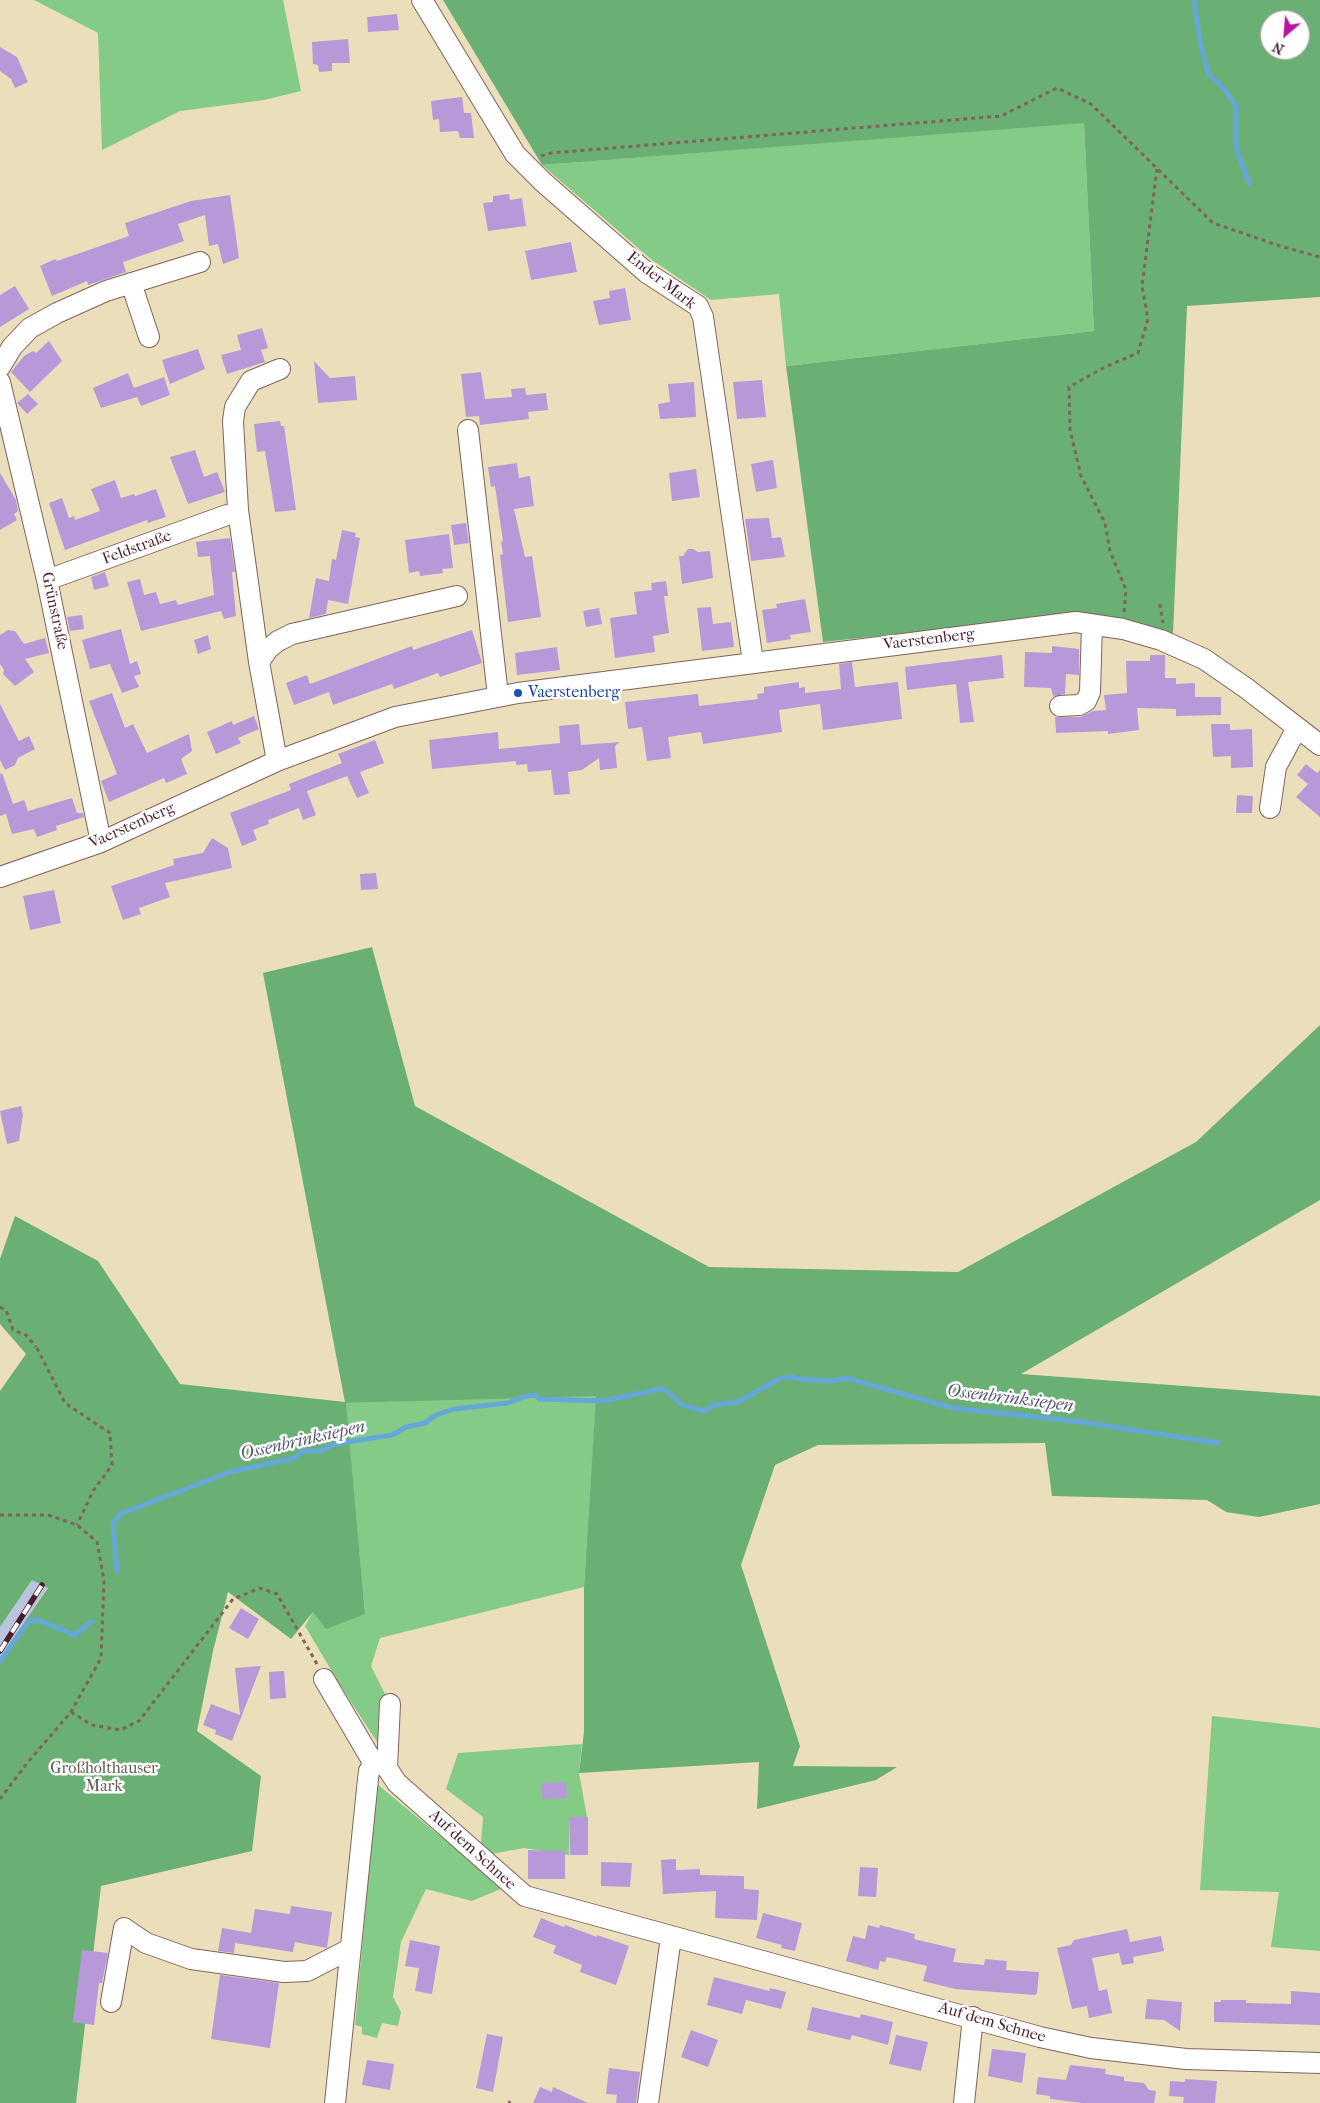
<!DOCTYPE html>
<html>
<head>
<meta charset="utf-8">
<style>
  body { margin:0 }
  #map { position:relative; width:1320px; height:2103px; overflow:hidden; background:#ebdfbb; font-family:"IM FELL French Canon",serif }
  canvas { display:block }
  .north { position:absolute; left:1260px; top:10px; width:50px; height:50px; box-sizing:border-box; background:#fff; border:1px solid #b7a5aa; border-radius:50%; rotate:207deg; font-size:14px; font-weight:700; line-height:20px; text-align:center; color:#4a1f2b }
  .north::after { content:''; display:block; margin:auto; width:18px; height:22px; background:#b5179e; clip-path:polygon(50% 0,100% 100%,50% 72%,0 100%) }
</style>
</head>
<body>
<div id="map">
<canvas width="1320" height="2103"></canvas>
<div class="north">N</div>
</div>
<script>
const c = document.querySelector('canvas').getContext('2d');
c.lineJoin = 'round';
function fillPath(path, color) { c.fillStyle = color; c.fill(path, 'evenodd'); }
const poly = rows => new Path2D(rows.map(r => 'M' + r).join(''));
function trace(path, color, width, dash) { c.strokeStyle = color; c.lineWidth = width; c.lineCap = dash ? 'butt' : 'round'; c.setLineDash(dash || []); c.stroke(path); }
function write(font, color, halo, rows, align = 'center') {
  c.font = font + ' "IM FELL French Canon",serif'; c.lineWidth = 5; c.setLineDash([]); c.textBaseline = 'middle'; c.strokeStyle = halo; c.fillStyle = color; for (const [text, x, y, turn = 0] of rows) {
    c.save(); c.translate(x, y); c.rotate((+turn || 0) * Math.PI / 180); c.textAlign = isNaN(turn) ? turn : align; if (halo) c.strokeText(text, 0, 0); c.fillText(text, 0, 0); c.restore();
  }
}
fillPath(poly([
  [32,1580,48,1587,0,1657,0,1627]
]), '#bac4de');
fillPath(poly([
  [34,0,283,0,301,91,264,100,180,111,102,150,98,33],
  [1084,122,1094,331,786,366,779,294,711,300,652,260,542,165],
  [619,1369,596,1401,584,1587,380,1638,371,1666,390,1704,381,1748,340,1685,305,1626,313,1612,365,1613,345,1403,405,1401],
  [1212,1716,1320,1728,1320,1951,1271,1947,1279,1892,1200,1890],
  [582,1744,579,1773,587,1817,569,1818,569,1855,524,1848,480,1856,483,1817,446,1789,458,1753],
  [377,1784,503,1888,472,1901,426,1889,401,1942,393,1997,401,2012,398,2026,382,2023,377,2038,362,2034,362,2027,355,2025]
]), '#83cb87');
fillPath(poly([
  [443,0,1320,0,1320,297,1187,306,1173,634,1080,614,823,642,786,366,1094,331,1084,123,542,165],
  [1270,20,1300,20,1300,50,1270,50],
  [372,947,415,1106,709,1267,958,1272,1196,1142,1320,1025,1320,1200,1021,1374,1320,1396,1320,1504,1259,1517,1226,1512,1207,1500,1052,1496,1045,1443,818,1445,775,1465,741,1565,800,1746,793,1766,897,1767,876,1780,757,1809,759,1762,579,1773,584,1732,584,1587,596,1396,346,1403,365,1614,326,1629,313,1612,291,1639,228,1592,213,1651,197,1731,261,1776,252,1851,101,1886,76,2103,0,2103,0,1657,48,1588,32,1580,0,1627,0,1391,26,1354,0,1324,0,1259,15,1216,98,1261,180,1384,345,1402,263,973]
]), '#6aaf74');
trace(poly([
  [1194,0,1200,42,1208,73,1224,89,1236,106,1236,148,1249,183],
  [117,1571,113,1524,120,1514,230,1472,295,1458,302,1451,321,1451,335,1444,392,1435,406,1427,425,1423,436,1415,454,1409,508,1403,526,1396,535,1395,539,1399,602,1401,661,1389,667,1391,682,1405,704,1411,714,1405,738,1402,781,1378,793,1377,798,1379,832,1381,846,1378,953,1408,1081,1422,1218,1443],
  [0,1661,29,1621,38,1620,75,1635,91,1622]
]), '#64a8d9', 5);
fillPath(poly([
  [397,14,399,30,368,32,367,17],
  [348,39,350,63,332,63,332,71,319,72,318,65,313,64,312,42],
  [0,47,17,57,28,82,15,88,11,79,0,71],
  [462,97,464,113,471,113,474,138,460,138,458,131,440,132,439,119,433,120,431,101],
  [509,194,510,200,522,198,526,226,488,231,483,203,493,202,493,196],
  [230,195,239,258,223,264,218,244,209,246,205,215,178,224,184,241,123,262,126,272,88,285,87,281,52,296,40,266,55,259,57,261,129,236,125,223,191,201],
  [571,242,577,272,531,280,525,251],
  [15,286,29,309,0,327,0,295],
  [625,288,631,320,599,325,593,301,610,298,609,291],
  [262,328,268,348,261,350,265,362,227,374,221,355,241,350,237,335],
  [49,341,62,361,30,392,11,372,24,356,33,351,36,353],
  [198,349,205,369,170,384,162,360],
  [314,361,330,378,355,376,357,400,318,403],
  [481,372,485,399,512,397,511,389,525,388,526,395,546,393,548,410,528,412,529,419,480,425,479,416,466,417,461,374],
  [128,373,134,388,164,377,170,395,141,406,137,397,101,408,93,388],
  [762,380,766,417,737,419,733,382],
  [694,382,696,417,660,419,658,404,670,402,668,384],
  [28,394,38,404,27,414,17,403],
  [280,421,281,426,284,426,296,510,275,512,265,451,257,452,254,424],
  [195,450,204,477,217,472,225,492,188,504,170,457],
  [773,460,777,488,756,492,751,464],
  [517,463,519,478,530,476,534,506,514,509,525,557,532,556,541,617,508,622,500,555,503,554,501,542,503,541,495,486,491,487,488,467],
  [696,469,700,497,672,501,669,473],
  [0,473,16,500,18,511,14,514,17,520,0,530],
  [115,480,121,498,134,494,135,496,156,489,166,517,148,523,147,520,65,550,49,503,62,498,69,518,74,516,75,520,100,511,91,489],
  [769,518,772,538,781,537,785,557,751,561,745,519],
  [466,523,469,543,454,545,451,525],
  [342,530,356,533,355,537,360,538,348,604,328,600,326,614,309,618,316,578,329,581,332,559,336,560],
  [449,534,453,568,442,569,443,573,420,576,419,571,409,573,405,540],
  [230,538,235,572,232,572,236,616,224,619,221,611,141,631,127,582,140,579,144,595,156,592,160,604,176,600,178,605,214,595,210,556,198,557,196,542],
  [688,549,693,549,698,552,710,551,713,578,682,584,679,556,683,556],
  [105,572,109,586,94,590,91,577],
  [666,581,668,596,664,596,669,633,653,636,655,652,615,658,610,618,637,614,634,592,652,590,651,583],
  [805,599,811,632,790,635,791,639,767,643,762,610,777,608,776,604],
  [711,607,713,624,731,622,734,647,702,651,697,608],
  [599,608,602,624,586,627,583,611],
  [82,615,84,629,70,631,67,617],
  [121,629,130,664,137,661,141,674,134,676,139,687,122,693,110,664,90,669,82,640],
  [8,630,15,631,24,644,45,638,49,653,25,659,34,672,15,686,3,674,4,670,0,664,0,635],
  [472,630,482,663,440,677,438,673,394,689,392,684,333,705,329,692,294,705,286,683,307,675,310,684,412,646,413,650],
  [208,635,211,649,198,654,194,640],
  [1052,646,1079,649,1079,675,1066,674,1065,694,1053,696,1051,688,1024,687,1025,652,1052,653],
  [557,647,560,670,517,675,515,653],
  [1002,655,1004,678,968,682,974,722,960,723,956,684,907,690,905,667],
  [1150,655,1165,655,1165,678,1176,678,1176,684,1195,683,1195,697,1221,697,1221,715,1176,716,1176,709,1137,708,1139,730,1108,734,1108,731,1056,733,1055,717,1080,717,1093,711,1106,710,1104,695,1127,693,1126,661,1150,661],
  [852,662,855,687,898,682,902,719,823,730,820,704,779,710,782,732,703,744,701,732,668,737,671,758,647,761,642,727,628,729,625,702,698,694,699,706,758,699,757,694,764,693,764,687,799,682,799,688,805,687,805,693,841,689,839,664],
  [112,693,125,728,133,724,147,753,189,734,192,751,181,759,187,774,166,783,164,778,109,802,101,781,117,774,89,701],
  [0,704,19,741,29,736,35,749,18,758,15,765,5,770,0,760],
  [254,716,259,729,238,738,241,743,216,754,207,732,232,721,233,725],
  [579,724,581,745,620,742,615,746,617,768,600,770,599,758,582,770,568,772,570,794,554,795,551,770,528,772,527,764,516,765,516,761,432,769,429,740,498,732,499,749,560,743,559,726],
  [1211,724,1230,724,1230,730,1252,729,1253,767,1231,768,1231,756,1213,757],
  [375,740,384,763,360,772,369,793,357,798,347,776,307,791,316,815,303,820,299,808,268,820,269,824,253,830,257,840,242,846,230,813,291,790,289,784,342,763,338,754],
  [1306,764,1317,773,1320,770,1320,817,1296,797,1308,784,1297,775],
  [2,773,13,804,24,800,28,811,72,798,77,813,83,813,84,817,56,826,57,830,37,837,34,829,12,834,6,814,0,816,0,774],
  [1237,795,1253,796,1252,813,1236,813],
  [212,838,228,848,232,868,165,883,170,897,139,908,141,914,123,920,111,886,174,865,173,859,203,853],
  [376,873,378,889,361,890,360,874],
  [54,890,61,923,30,930,23,896],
  [21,1106,23,1115,19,1141,7,1144,0,1111],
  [241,1608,259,1619,248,1639,229,1628],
  [261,1666,232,1741,215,1734,216,1730,203,1725,211,1704,240,1715,235,1668],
  [284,1671,286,1698,270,1699,269,1672],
  [566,1782,567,1798,543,1799,541,1783],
  [569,1817,588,1817,588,1855,570,1855],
  [528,1850,565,1851,565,1879,528,1879],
  [676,1859,676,1870,700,1869,700,1875,744,1876,744,1889,759,1890,757,1920,715,1918,716,1891,663,1894,661,1860],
  [601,1862,632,1863,630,1887,601,1886],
  [860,1867,878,1868,876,1897,858,1896],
  [291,1906,332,1912,327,1948,295,1942,293,1952,235,1943,234,1953,218,1951,222,1928,251,1933,255,1909,290,1914],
  [763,1913,802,1923,795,1951,781,1948,782,1945,756,1938],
  [541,1918,564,1927,565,1925,597,1937,597,1935,629,1946,616,1985,580,1972,582,1965,553,1953,556,1946,533,1937],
  [868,1925,879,1928,880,1925,915,1934,914,1939,956,1949,953,1962,984,1965,985,1959,1007,1961,1006,1970,1039,1972,1037,1993,1035,1995,955,1989,923,1981,927,1966,887,1957,885,1962,880,1961,878,1970,846,1961,853,1936,865,1939],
  [1127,1929,1130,1942,1161,1936,1164,1951,1133,1957,1134,1963,1122,1965,1119,1953,1092,1958,1099,1991,1107,1989,1112,2013,1089,2018,1087,2006,1072,2009,1057,1948,1071,1945,1074,1940],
  [410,1940,440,1946,432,1994,415,1991,419,1968,405,1966],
  [82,1950,108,1953,102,1983,99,1983,94,2025,73,2022],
  [220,1975,279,1983,270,2048,211,2039],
  [714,1977,769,1991,770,1988,786,1992,781,2009,746,2000,742,2014,707,2005],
  [1291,1991,1320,1993,1320,2025,1214,2022,1214,2002,1221,2002,1221,2000,1246,2000,1246,2003,1291,2004],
  [1147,1999,1182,2002,1180,2031,1164,2020,1145,2019],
  [812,2007,860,2018,861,2014,893,2022,888,2045,852,2035,850,2040,807,2030],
  [691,2030,718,2040,708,2067,681,2057],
  [487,2034,503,2037,493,2092,476,2088],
  [896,2035,928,2042,921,2071,889,2064],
  [992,2049,1026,2053,1022,2083,988,2076],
  [367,2060,394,2064,390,2090,362,2085],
  [1070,2065,1106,2069,1105,2074,1124,2077,1124,2081,1144,2083,1149,2090,1156,2091,1154,2103,1082,2103,1050,2099,1050,2096,1036,2094,1038,2077,1066,2080],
  [609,2068,640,2072,636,2103,616,2103,617,2095,606,2094],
  [1185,2079,1217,2081,1215,2103,1183,2103,1184,2097,1169,2096,1170,2081,1185,2082],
  [540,2087,552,2092,553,2087,588,2103,533,2103]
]), '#b799da');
const minor = poly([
  [422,0,515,154,543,182,647,273,698,306,703,317,753,662],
  [131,283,149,337],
  [0,367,12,347,30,328,57,313,106,291,200,262],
  [0,382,47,580,101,842],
  [468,430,498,696],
  [47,580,227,515],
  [259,662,268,649,278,641,292,634,457,596],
  [1060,706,1079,705,1086,701,1090,692,1092,625],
  [277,761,259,662,238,510,233,421,235,407,251,381,280,369],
  [1270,808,1276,767,1297,728],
  [0,877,101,842,277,761,395,717,518,693,1076,622,1123,629,1161,640,1204,659,1246,688,1320,745],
  [324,1679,374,1764],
  [374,1764,381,1764,387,1768,397,1783,525,1896,1040,2037,1091,2048,1186,2059,1320,2063],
  [387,1768,390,1704],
  [111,2002,124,1928,146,1943,191,1959,284,1972,307,1971,350,1949],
  [335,2103,368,1779,369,1771,374,1764],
  [648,2103,671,1937],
  [964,2103,973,2017]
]);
trace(minor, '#82625d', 22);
trace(poly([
  [541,156,551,153,1001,116,1057,88,1091,104,1213,223,1280,246,1320,257],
  [1160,604,1163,623],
  [1124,612,1126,590,1110,551,1105,523,1081,476,1070,430,1069,387,1105,367,1138,353,1148,319,1142,286,1157,169],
  [0,1307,6,1310,13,1330,26,1335,36,1347],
  [37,1348,65,1403,110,1433,112,1465,93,1491,77,1525],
  [0,1515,48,1515,77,1525,97,1542,104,1580,101,1658,71,1712,28,1762,0,1799],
  [71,1712,92,1725,120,1730,139,1721,233,1599,260,1588,277,1594,317,1664],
  [509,2103,510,2101]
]), '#82625d', 3, [4, 4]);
trace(minor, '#fff', 20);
const rail = poly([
  [0,1651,42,1585]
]);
trace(rail, '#4a1f2b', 5.5);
trace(rail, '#fff', 4, [11]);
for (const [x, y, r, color] of [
  [518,693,5,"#1a4fb4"]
]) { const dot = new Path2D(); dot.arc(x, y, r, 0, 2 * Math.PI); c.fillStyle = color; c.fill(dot); trace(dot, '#fff', 2); }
write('16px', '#4a1f2b', '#fff', [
  ["Ender Mark",661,281,38],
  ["Feldstraße",137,548,-20],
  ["Grünstraße",54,611,78],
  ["Vaerstenberg",929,640,-7],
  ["Vaerstenberg",132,826,-24],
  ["Auf dem Schnee",472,1850,42],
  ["Auf dem Schnee",992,2023,16]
]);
write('16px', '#164399', '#fff', [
  ["Vaerstenberg",528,693]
], 'left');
write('16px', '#5e5b4b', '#fff', [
  ["Großholthauser",104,1769],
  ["Mark",104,1787]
]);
write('italic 18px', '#545671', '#fff', [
  ["Ossenbrinksiepen",1010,1399,7],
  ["Ossenbrinksiepen",303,1441,-13]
]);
</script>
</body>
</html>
